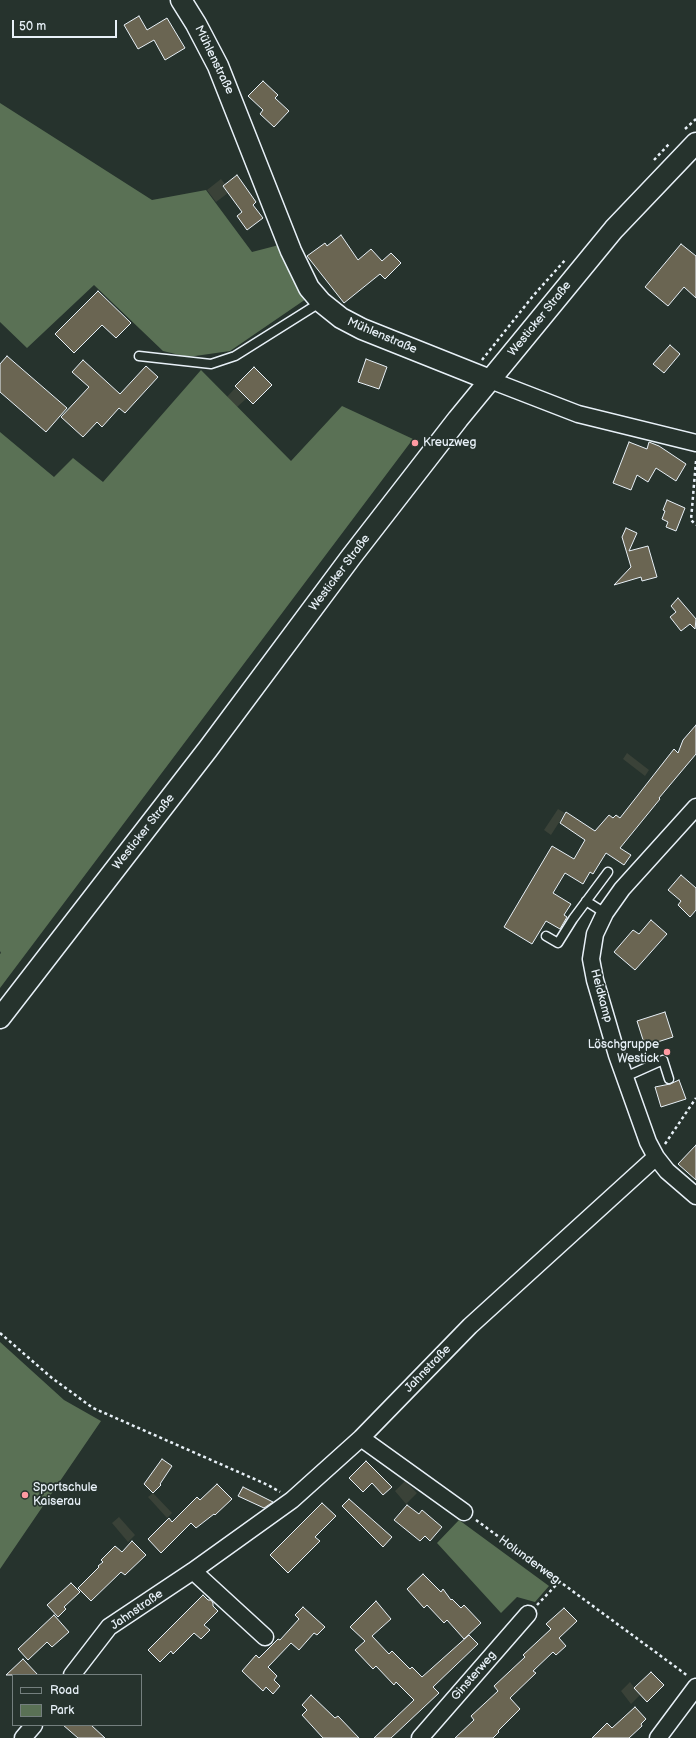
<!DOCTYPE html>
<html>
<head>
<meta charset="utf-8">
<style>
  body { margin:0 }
  #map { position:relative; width:696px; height:1738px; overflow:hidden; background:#26332d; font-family:"Balsamiq Sans",sans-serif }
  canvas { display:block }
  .legend { position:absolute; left:12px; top:1674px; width:130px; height:52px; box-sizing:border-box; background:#26332d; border:1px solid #747f7e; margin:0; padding:5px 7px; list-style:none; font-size:12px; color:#e8f1f8 }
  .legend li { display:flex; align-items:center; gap:8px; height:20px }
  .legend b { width:20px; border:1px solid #747f7e }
  .scale { position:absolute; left:12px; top:20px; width:105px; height:18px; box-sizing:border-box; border:2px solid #e8f1f8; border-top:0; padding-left:5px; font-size:12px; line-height:14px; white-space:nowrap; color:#e8f1f8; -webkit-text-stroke:3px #26332d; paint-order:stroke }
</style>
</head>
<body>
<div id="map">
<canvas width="696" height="1738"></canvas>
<ul class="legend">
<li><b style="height:5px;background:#26332d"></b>Road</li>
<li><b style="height:11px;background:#5a7155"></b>Park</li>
</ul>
<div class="scale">50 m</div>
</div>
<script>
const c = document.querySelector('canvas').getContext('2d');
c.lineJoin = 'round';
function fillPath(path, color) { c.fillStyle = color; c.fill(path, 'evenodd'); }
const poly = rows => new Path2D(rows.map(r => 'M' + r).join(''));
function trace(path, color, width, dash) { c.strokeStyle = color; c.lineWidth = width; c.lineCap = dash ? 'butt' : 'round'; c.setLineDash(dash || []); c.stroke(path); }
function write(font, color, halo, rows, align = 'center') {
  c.font = font + ' "Balsamiq Sans",sans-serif'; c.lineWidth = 3.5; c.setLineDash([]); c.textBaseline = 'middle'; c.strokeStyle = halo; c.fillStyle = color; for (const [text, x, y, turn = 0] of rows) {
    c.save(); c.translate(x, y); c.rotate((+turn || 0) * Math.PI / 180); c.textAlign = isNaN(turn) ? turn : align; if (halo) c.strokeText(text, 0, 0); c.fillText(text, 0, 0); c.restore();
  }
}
fillPath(poly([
  [221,179,225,184,223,186,228,193,216,202,207,190],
  [236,387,247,398,237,407,227,397],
  [627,753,649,770,645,776,623,759],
  [558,809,565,813,551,835,544,830],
  [405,1481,417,1493,406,1504,395,1491],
  [153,1493,172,1513,167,1518,148,1497],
  [119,1517,135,1535,128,1542,112,1523],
  [630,1682,640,1695,631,1704,621,1691]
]), '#3a4238');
fillPath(poly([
  [0,103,152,200,206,190,252,252,279,245,306,299,230,351,188,357,163,351,94,285,27,348,0,322],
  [201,370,291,461,342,406,413,439,0,988,0,954,1,953,0,951,0,432,54,477,73,458,103,482],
  [0,1342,64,1400,101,1421,0,1569],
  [459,1520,549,1586,535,1602,517,1597,501,1613,437,1543]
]), '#5a7155');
const building = poly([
  [139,16,147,30,167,18,185,48,165,60,154,40,138,49,124,25,139,16],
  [263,81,278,95,275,98,289,111,274,127,260,114,263,110,248,96,263,81],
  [237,175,256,202,253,205,263,218,247,230,237,216,242,212,223,186,237,175],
  [341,235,358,260,371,249,382,261,391,253,401,263,385,279,380,274,344,303,307,256,325,243,327,246,341,235],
  [681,244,696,256,696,298,684,287,668,306,645,287,681,244],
  [98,291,131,323,116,338,102,325,74,353,55,334,98,291],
  [670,345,680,354,664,373,653,364,670,345],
  [7,356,67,408,46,432,0,392,0,364,7,356],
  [366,359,387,367,379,389,358,382,366,359],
  [83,360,120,394,146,366,158,377,125,413,119,408,102,427,97,422,83,437,61,417,89,387,72,372,83,360],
  [254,367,272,385,253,404,235,386,254,367],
  [629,442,647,449,649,442,659,446,686,464,676,481,656,468,648,482,637,475,631,490,613,483,629,442],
  [667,500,685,508,676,531,666,527,668,522,662,519,665,511,663,510,667,500],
  [626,528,637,533,629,551,648,546,657,577,642,581,641,577,614,585,631,567,622,537,626,528],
  [678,598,696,619,695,629,690,624,681,631,670,617,676,612,671,606,678,598],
  [696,725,696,754,659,798,660,799,620,848,631,855,624,865,606,853,593,874,590,872,583,884,565,873,553,893,571,904,564,915,567,917,560,929,546,921,532,944,504,927,552,846,574,859,585,840,560,823,566,812,595,831,609,815,613,818,616,815,620,818,674,749,678,753,683,740,696,725],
  [681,875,696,888,696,910,690,917,678,905,681,901,668,890,681,875],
  [651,920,667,934,635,970,614,952,633,930,639,934,651,920],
  [665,1012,673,1037,645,1046,637,1021,665,1012],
  [679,1080,686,1099,661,1107,655,1087,670,1084,679,1080],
  [696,1145,696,1180,678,1164,696,1145],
  [162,1459,172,1466,160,1484,161,1485,153,1493,144,1484,162,1459],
  [366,1461,392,1487,383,1495,372,1483,363,1492,349,1478,366,1461],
  [217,1484,232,1499,215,1515,214,1514,196,1528,191,1523,161,1553,148,1539,169,1518,172,1522,197,1497,200,1500,217,1484],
  [243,1487,273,1502,264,1508,238,1496,243,1487],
  [349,1499,392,1537,383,1547,342,1506,349,1499],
  [322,1503,336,1516,315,1537,320,1541,288,1573,270,1555,322,1503],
  [407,1505,419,1514,422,1510,442,1527,430,1541,425,1536,420,1541,394,1520,407,1505],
  [132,1541,146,1555,125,1575,121,1572,91,1601,78,1588,99,1567,98,1566,103,1562,101,1560,115,1546,122,1552,132,1541],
  [423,1574,441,1592,443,1589,451,1600,452,1599,461,1608,464,1605,481,1623,464,1639,447,1620,444,1623,427,1605,424,1608,407,1589,423,1574],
  [71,1583,80,1592,64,1607,66,1609,58,1617,47,1605,71,1583],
  [203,1595,208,1600,211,1600,213,1603,213,1606,218,1611,204,1625,210,1630,201,1639,194,1633,173,1654,171,1651,160,1662,148,1650,203,1595],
  [376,1601,391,1619,372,1636,389,1654,392,1651,410,1669,412,1667,422,1677,469,1635,478,1644,433,1687,439,1693,391,1738,374,1738,414,1700,396,1682,394,1685,376,1666,373,1669,355,1650,365,1641,350,1627,376,1601],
  [303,1607,325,1627,317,1635,314,1633,299,1650,291,1643,268,1667,277,1676,274,1680,280,1686,273,1694,266,1687,263,1691,242,1671,256,1655,259,1658,278,1639,280,1640,299,1619,295,1615,303,1607],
  [564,1608,577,1621,559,1638,566,1646,556,1655,553,1652,533,1671,536,1673,510,1698,520,1709,498,1731,499,1732,493,1738,455,1738,474,1720,471,1716,498,1691,494,1686,525,1657,523,1655,551,1629,546,1624,564,1608],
  [54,1615,69,1632,52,1647,47,1642,28,1660,18,1649,54,1615],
  [23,1659,38,1675,6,1675,23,1659],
  [651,1672,664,1685,647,1702,634,1688,651,1672],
  [311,1695,335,1718,338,1716,359,1738,323,1738,302,1715,307,1710,302,1705,311,1695],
  [635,1707,646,1719,641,1724,642,1726,629,1738,592,1738,607,1723,612,1728,635,1707],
  [63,1725,91,1725,105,1738,78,1738,63,1725]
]);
fillPath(building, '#6a6552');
trace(building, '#e8f1f8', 1);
const service = poly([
  [139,356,211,364,235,356,321,302],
  [586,901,605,913],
  [546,936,558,943,573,919,608,872],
  [625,1077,663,1060,669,1079]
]);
const minor = poly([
  [490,380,578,414,696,443],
  [696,807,622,889,605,913,595,934,591,959,595,980,617,1055,648,1142,656,1157,667,1171,696,1196],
  [361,1438,464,1512],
  [193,1571,265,1637],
  [72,1675,109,1627,193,1571,292,1500,361,1438,470,1326,656,1157],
  [23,1738,34,1725],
  [420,1738,528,1614],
  [658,1738,696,1687]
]);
const tertiary = poly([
  [181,0,196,24,218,66,291,251,309,288,321,302,341,318,362,329,490,380],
  [0,1018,208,749,351,557,458,419,614,229,696,143]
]);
trace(service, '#e8f1f8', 11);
trace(minor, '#e8f1f8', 19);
trace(tertiary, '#e8f1f8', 23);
trace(poly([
  [685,129,696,119],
  [654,160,670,143],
  [482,360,533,296,566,259],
  [696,461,691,520,696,525],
  [665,1144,696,1098],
  [0,1333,52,1378,93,1408,268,1485,280,1492],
  [476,1520,688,1676],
  [537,1605,559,1582]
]), '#e8f1f8', 2.5, [3, 3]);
trace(service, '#26332d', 8);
trace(minor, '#26332d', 16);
trace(tertiary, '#26332d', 20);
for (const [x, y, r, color] of [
  [415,443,4,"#ff9aa2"],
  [667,1052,4,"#ff9aa2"],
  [25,1495,4,"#ff9aa2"]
]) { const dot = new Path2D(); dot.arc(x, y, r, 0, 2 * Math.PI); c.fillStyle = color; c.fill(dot); trace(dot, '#26332d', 1.5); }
write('12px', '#e8f1f8', '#26332d', [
  ["Mühlenstraße",214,60,64],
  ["Westicker Straße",540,319,-51],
  ["Mühlenstraße",382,336,23],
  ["Westicker Straße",340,573,-53],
  ["Westicker Straße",144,832,-52],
  ["Heidkamp",601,996,75],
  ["Jahnstraße",428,1369,-46],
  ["Holunderweg",529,1560,36],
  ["Jahnstraße",137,1610,-35],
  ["Ginsterweg",474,1676,-49]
]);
write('12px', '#e8f1f8', '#26332d', [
  ["Kreuzweg",423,443],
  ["Löschgruppe",659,1045,"right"],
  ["Westick",659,1059,"right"],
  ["Sportschule",33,1488],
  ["Kaiserau",33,1502]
], 'left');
</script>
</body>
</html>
